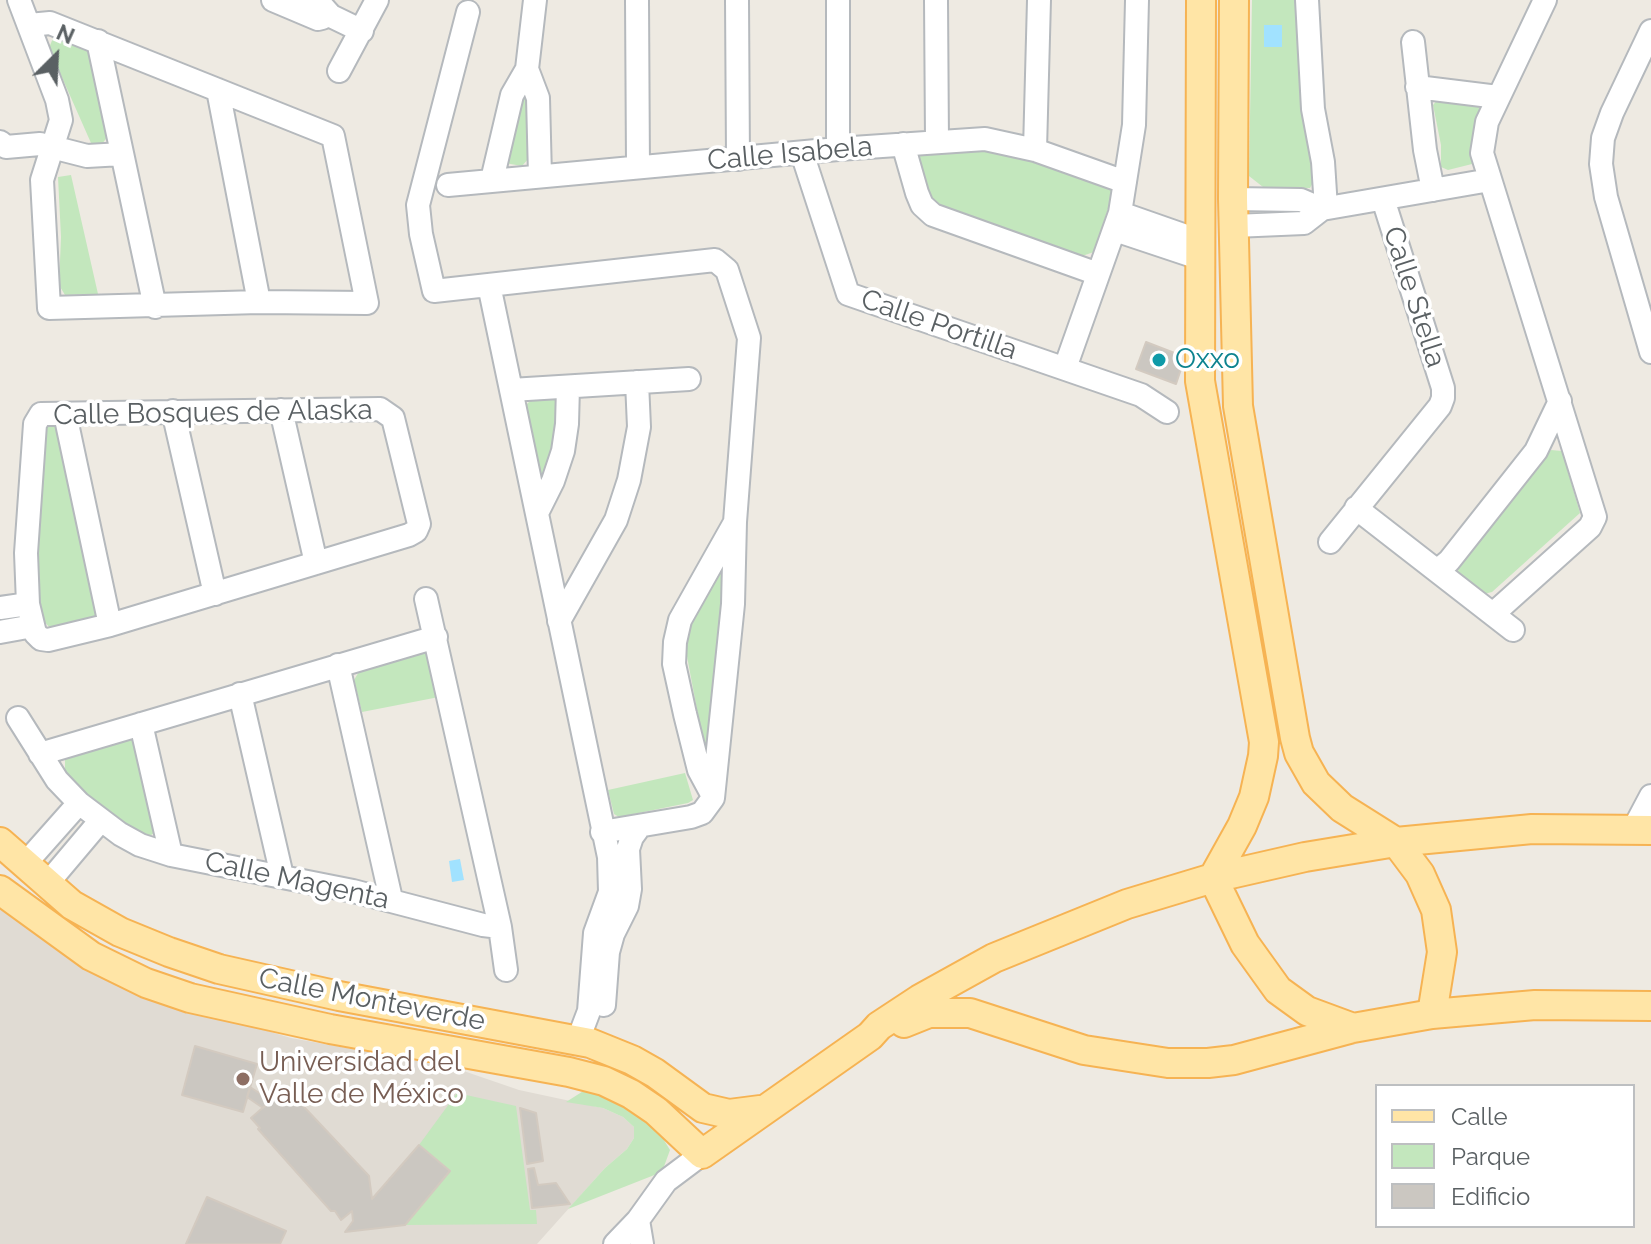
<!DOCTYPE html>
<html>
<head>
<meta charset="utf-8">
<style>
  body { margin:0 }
  #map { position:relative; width:1651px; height:1244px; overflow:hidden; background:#eeeae2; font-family:Raleway,sans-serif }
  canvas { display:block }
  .legend { position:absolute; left:1375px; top:1084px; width:260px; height:144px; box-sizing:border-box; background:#fff; border:2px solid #bdbfc1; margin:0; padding:10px 14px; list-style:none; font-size:24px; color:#5a6063 }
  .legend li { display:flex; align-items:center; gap:16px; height:40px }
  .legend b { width:40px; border:2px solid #bdbfc1 }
  .north { position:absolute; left:16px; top:16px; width:80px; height:80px; -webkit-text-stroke:6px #fff; paint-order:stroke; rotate:24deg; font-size:22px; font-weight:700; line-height:32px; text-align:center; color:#5a6063 }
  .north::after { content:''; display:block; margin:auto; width:28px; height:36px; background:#5a6063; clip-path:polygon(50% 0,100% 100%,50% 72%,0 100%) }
</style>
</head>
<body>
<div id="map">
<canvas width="1651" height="1244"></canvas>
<ul class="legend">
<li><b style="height:10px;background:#ffe5a6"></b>Calle</li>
<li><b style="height:22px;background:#c3e7bd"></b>Parque</li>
<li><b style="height:22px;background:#cbc7c1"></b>Edificio</li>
</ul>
<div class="north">N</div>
</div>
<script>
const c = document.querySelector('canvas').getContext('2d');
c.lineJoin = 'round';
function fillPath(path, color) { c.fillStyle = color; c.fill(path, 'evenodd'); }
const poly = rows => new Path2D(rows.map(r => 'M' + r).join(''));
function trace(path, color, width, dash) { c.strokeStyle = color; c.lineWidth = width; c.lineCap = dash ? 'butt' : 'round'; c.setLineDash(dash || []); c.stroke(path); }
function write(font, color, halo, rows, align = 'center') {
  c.font = font + ' Raleway,sans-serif'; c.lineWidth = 7; c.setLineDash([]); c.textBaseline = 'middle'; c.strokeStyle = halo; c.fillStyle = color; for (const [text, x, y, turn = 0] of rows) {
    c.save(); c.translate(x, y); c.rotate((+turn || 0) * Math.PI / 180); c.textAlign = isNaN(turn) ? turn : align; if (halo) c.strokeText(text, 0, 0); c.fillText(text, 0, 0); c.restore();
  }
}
fillPath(poly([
  [0,906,56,950,150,996,291,1038,452,1067,519,1090,603,1108,623,1117,634,1127,634,1138,627,1149,605,1168,537,1244,0,1244]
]), '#e0dbd3');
fillPath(poly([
  [1252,0,1298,0,1300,95,1315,179,1310,188,1263,187,1249,176],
  [58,35,89,47,108,136,102,144,91,143,49,48,53,38],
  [518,91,528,93,529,158,522,166,505,163],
  [1440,97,1477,103,1481,112,1476,157,1472,164,1448,170,1441,167,1441,145,1433,105],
  [996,146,1108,186,1113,193,1094,252,1079,257,934,206,916,164,921,153],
  [71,175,98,294,65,295,59,285,61,237,58,177],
  [555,398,561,403,560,439,541,481,525,406,532,399],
  [53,422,61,429,97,614,91,620,56,629,50,628,44,621,36,577,38,522,46,424],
  [1551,450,1562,451,1580,513,1492,592,1484,594,1458,572,1459,562],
  [718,570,725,571,712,758,706,758,686,651,691,621],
  [428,652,444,696,362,712,354,680,360,670],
  [130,737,137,739,156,832,151,835,143,836,93,803,65,772,65,759,69,754],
  [685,773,693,800,688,803,619,817,614,814,608,790],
  [585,1090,620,1103,654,1124,670,1150,662,1172,568,1209,605,1168,627,1149,634,1138,634,1127,623,1117,603,1108,566,1102],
  [457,1093,516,1106,530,1210,536,1210,537,1224,405,1225,449,1172,419,1145]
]), '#c3e7bd');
fillPath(poly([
  [1264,25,1282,25,1282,47,1264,47],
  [460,859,464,880,452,882,449,861]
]), '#a1e2ff');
const building = poly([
  [1146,342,1177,354,1182,366,1176,384,1136,369,1146,342],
  [195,1046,257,1064,243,1112,182,1095,195,1046],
  [250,1087,271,1101,263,1108,247,1097,250,1087],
  [290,1092,369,1176,372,1199,419,1145,450,1171,405,1225,345,1232,353,1221,352,1211,341,1220,335,1211,331,1211,258,1129,260,1128,251,1118,275,1097,279,1101,290,1092],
  [520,1108,536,1113,543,1161,527,1164,520,1108],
  [534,1168,538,1185,556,1183,570,1204,532,1208,528,1169,534,1168],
  [207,1197,286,1231,280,1244,186,1244,207,1197]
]);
fillPath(building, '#cbc7c1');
trace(building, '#d3cac0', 2);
const minor = poly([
  [19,0,57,100,61,120,42,180,49,308,259,302,367,303,333,136,50,23,29,25],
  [273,0,318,19,322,18],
  [308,0,323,7,331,16,362,31],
  [535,0,527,69,538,98,540,176],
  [637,0,638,167],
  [737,0,738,159],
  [936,0,937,141],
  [1307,0,1313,109,1323,162,1326,208],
  [468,12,418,205,421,234,434,291,715,260,727,270,749,338,735,522,733,604,713,798,702,813,691,817,602,832],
  [1651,31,1612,113,1603,138,1601,164,1606,197,1651,352],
  [98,41,155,307],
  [1413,42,1425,150,1433,190],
  [339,71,377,0],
  [1417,87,1498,97],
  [218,90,259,302],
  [0,142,6,147,40,144,87,156,122,154],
  [903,144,917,193,922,205,933,215,1098,274],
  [838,149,838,0],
  [1035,150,1039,0],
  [802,153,848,294,1141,395,1167,412],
  [492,180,512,95,527,69],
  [448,185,838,149,985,139,1035,150,1125,182],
  [1233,199,1301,200,1322,209],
  [1120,213,1200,241],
  [1234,226,1304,223,1322,209,1490,180],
  [1115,230,1199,258],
  [489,285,609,857,610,892,595,933,589,1011,578,1040],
  [1065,368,1120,213,1134,125,1137,0],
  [511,390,689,379],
  [380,409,393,418,419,524,416,531,409,535,110,625,48,640,41,639,35,633,28,604,26,553,35,424,41,414,380,409],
  [281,410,316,563],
  [173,411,215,594],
  [65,414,110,625],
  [1356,508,1513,630],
  [537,513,553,481,563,451,567,424,568,387],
  [1330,542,1440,406,1443,398,1443,388,1383,199],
  [1437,571,1449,561,1536,451,1560,401],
  [426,599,500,927,506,970],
  [0,608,28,604],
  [1493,614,1590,527,1595,517,1482,153,1487,122,1545,0],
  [559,621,616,520,629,480,639,427,637,382],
  [0,632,33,626],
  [338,665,391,899],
  [240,694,282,876],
  [18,718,57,780,79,803,120,834,140,845,171,855,353,891,483,925,500,927],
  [141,724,171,855],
  [40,754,436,637],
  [713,796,699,770,685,714,674,664,675,642,680,620,734,524],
  [1633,830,1651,796],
  [24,865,79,803],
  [47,884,101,820],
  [604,1005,608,952,613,934,627,906,630,889,628,849,632,837,640,826],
  [638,1220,642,1244],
  [615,1244,638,1220,666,1181,702,1154]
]);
const major = poly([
  [1201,0,1200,381,1264,742,1263,756,1254,797,1242,826,1213,878,1245,944,1278,990,1307,1011,1353,1028],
  [1234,0,1233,199,1238,406,1295,738,1299,753,1316,783,1342,808,1396,842,1420,874,1436,910,1442,952,1432,1014],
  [0,842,72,905,120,932,169,952,219,969,339,996,590,1043,632,1060,655,1073,703,1108,729,1114,760,1110],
  [0,890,91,956,146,983,190,998,330,1029,569,1072,604,1081,631,1094,656,1111,702,1154,870,1036,879,1026,920,999,994,958,1127,904,1213,878,1305,857,1396,842,1532,829,1651,830],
  [904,1023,929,1013,970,1013,1084,1050,1168,1063,1208,1063,1234,1060,1353,1028,1432,1014,1535,1005,1651,1006]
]);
trace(minor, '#b5b9bd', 26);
trace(major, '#f6b353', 32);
trace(minor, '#fff', 22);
trace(major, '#ffe5a6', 28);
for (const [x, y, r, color] of [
  [1159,360,8,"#0f9aa8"],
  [243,1079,8,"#8d6e63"]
]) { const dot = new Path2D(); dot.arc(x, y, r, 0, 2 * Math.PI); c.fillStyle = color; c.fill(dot); trace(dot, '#fff', 3); }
write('28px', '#5a6063', '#fff', [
  ["Calle Isabela",790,154,-5],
  ["Calle Stella",1414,297,72],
  ["Calle Portilla",939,325,19],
  ["Calle Bosques de Alaska",213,413,-1],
  ["Calle Magenta",297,881,12],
  ["Calle Monteverde",372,1000,11]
]);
write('28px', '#0d838f', '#fff', [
  ["Oxxo",1175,360]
], 'left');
write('28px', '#785e54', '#fff', [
  ["Universidad del",259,1063],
  ["Valle de México",259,1095]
], 'left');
</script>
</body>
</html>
